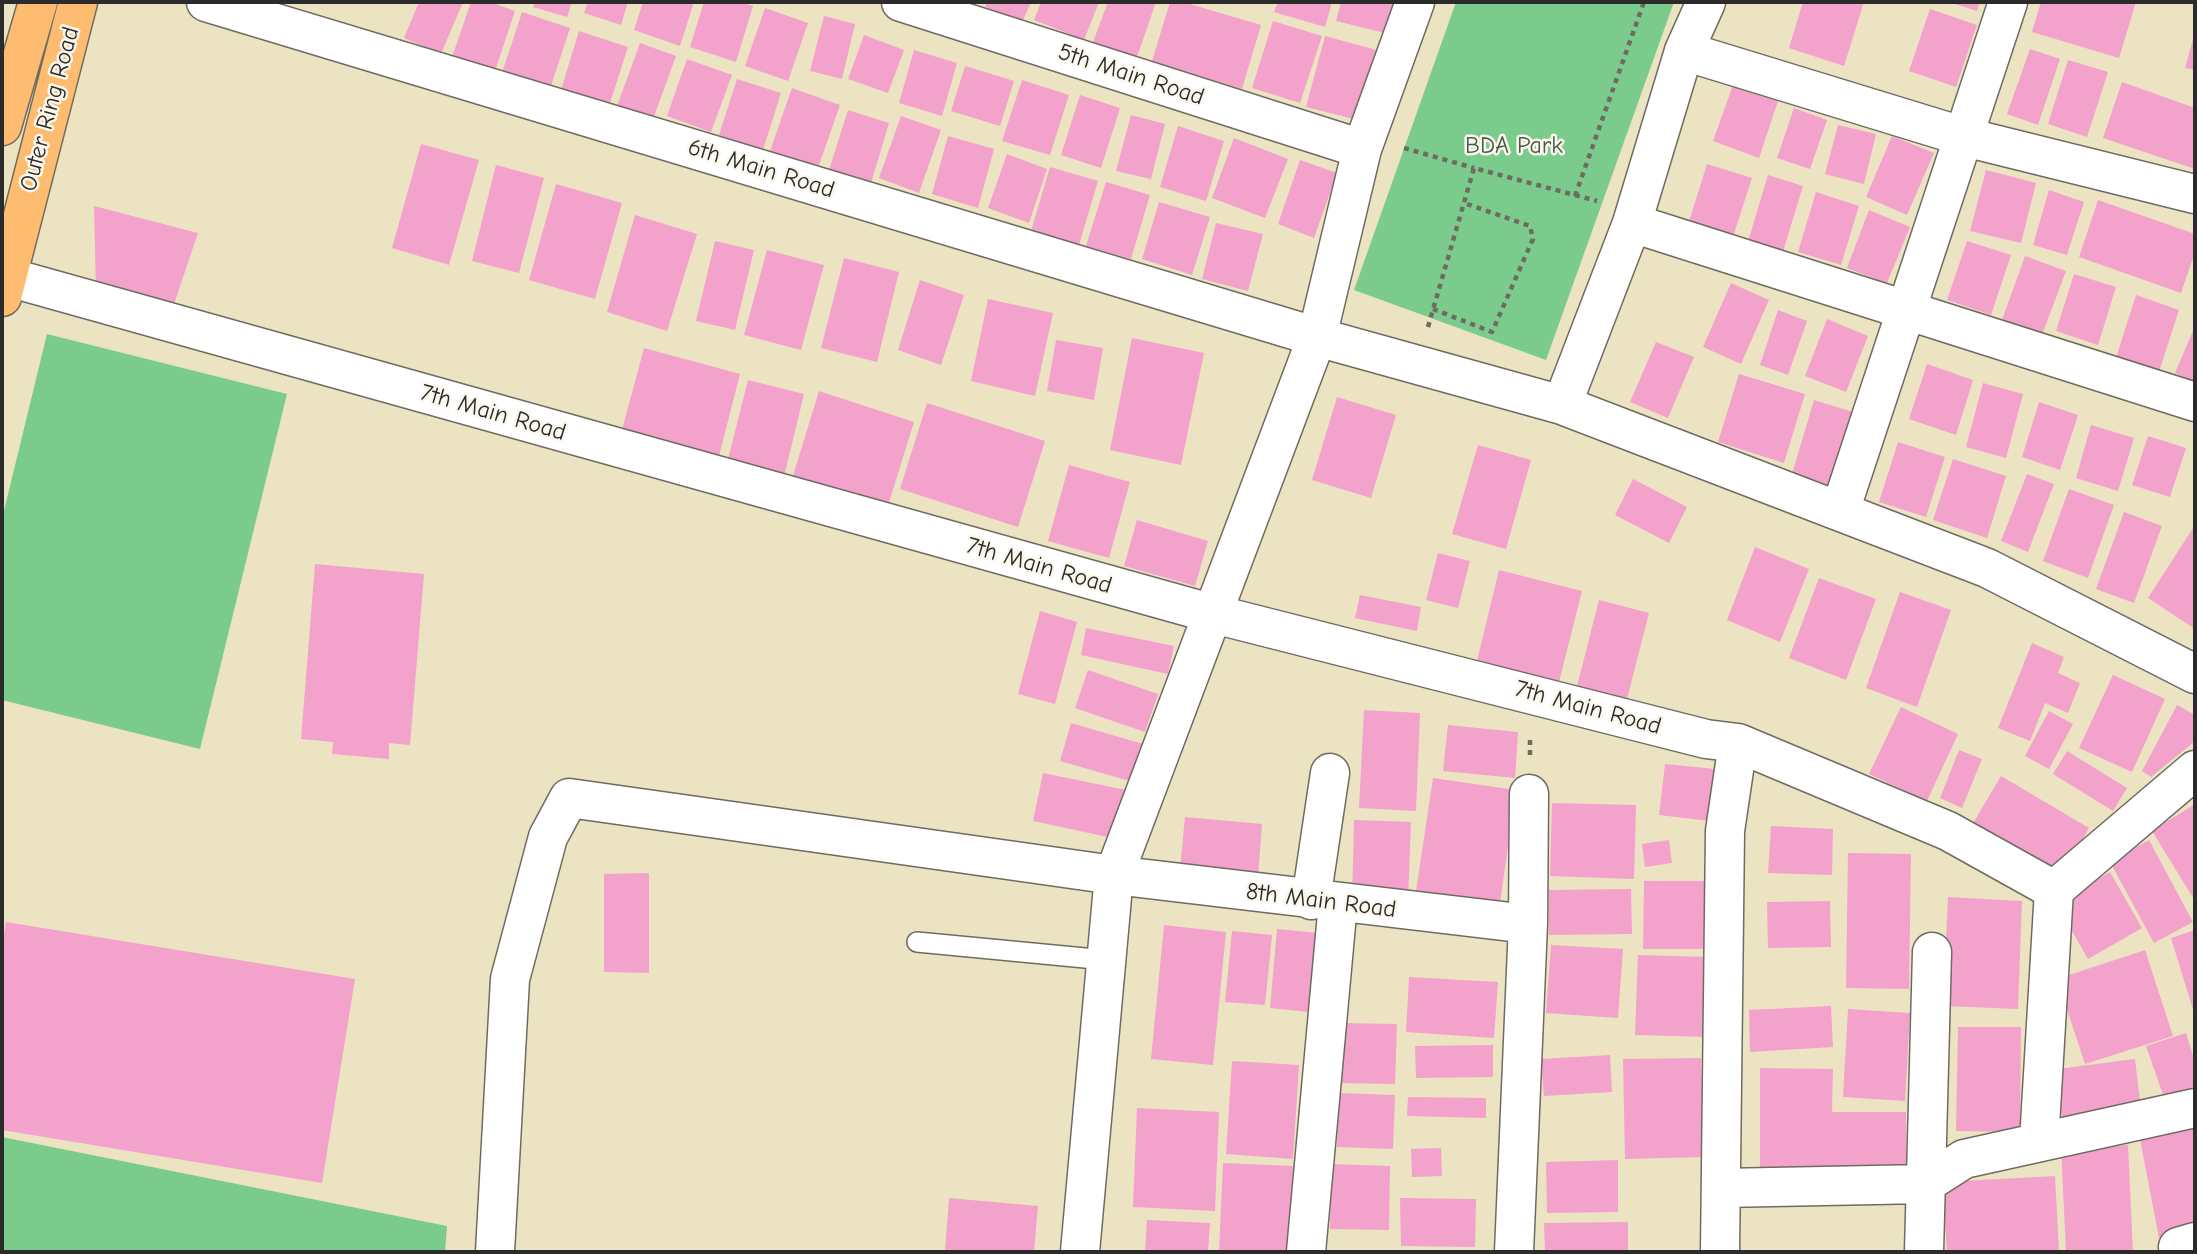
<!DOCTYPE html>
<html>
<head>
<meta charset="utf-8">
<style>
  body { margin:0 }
  #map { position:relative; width:2197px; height:1254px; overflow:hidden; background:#ece3c3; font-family:"Comic Neue",sans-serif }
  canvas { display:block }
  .frame { position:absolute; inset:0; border:4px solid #2b2b2b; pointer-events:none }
</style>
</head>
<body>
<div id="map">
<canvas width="2197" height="1254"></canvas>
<div class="frame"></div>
</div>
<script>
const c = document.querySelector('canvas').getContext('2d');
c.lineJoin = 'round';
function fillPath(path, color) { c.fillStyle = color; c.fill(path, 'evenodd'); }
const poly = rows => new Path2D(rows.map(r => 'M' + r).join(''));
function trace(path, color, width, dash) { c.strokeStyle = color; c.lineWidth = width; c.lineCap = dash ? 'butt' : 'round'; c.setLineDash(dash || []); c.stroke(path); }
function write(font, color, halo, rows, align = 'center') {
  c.font = font + ' "Comic Neue",sans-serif'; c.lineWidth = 5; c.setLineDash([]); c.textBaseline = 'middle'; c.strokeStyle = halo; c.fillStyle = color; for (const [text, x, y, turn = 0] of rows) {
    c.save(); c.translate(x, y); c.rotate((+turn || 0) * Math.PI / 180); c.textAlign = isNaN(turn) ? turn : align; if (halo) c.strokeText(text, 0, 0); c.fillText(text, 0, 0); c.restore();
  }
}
fillPath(poly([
  [1456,2,1674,2,1546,360,1354,290],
  [47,334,287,394,200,749,2,700,2,519],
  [2,1137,447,1226,445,1252,2,1252]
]), '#7bcb8c');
fillPath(poly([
  [419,2,463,2,441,54,404,38],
  [471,2,490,2,515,11,494,74,451,60],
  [535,2,572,2,567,17,533,7],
  [588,2,628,2,621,25,584,13],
  [643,2,694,2,680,46,634,30],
  [704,2,741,2,753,6,736,62,690,47],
  [987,2,1031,2,1022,22,985,7],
  [1041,2,1099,2,1084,40,1034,20],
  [1108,2,1156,2,1137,57,1093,42],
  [1170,2,1183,2,1261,25,1242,89,1152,61],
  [1278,2,1332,2,1325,27,1274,12],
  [1341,2,1393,2,1385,33,1336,21],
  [1803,2,1864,2,1844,66,1789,48],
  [1949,2,1980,2,1977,11],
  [2041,2,2136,2,2119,58,2032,32],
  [765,8,808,23,788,81,745,66],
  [1930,9,1977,25,1956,87,1909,71],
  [522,12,570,28,549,92,501,76],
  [824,16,855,24,842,79,810,71],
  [1273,21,1322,36,1300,103,1252,88],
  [579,31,628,47,608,109,560,93],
  [2195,32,2195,70,2185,68],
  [864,35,904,50,888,93,848,79],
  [1325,36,1380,51,1362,121,1306,107],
  [640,43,676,56,652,122,616,109],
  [2030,49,2060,59,2038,125,2007,114],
  [914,50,957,63,942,116,899,103],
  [687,59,732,75,711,132,667,116],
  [2068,60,2108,72,2087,137,2048,124],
  [965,66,1014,81,1000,126,951,111],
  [737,79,781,93,763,150,719,135],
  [1022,80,1069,95,1050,155,1002,141],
  [2122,82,2195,108,2195,169,2103,138],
  [1733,85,1778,101,1759,158,1713,141],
  [792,88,840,105,817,171,769,154],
  [1080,95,1120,108,1101,168,1061,155],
  [1794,108,1827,120,1810,169,1777,158],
  [848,110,889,123,871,183,829,170],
  [1131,115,1165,124,1151,179,1116,171],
  [901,116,941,130,919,193,879,178],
  [1838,125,1876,134,1864,184,1825,174],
  [1178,126,1224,141,1206,201,1160,187],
  [948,136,994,149,978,208,932,194],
  [1892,136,1934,153,1907,215,1866,197],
  [1234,138,1288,159,1265,218,1212,198],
  [421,144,479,160,449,265,392,248],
  [1007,154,1047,169,1029,223,988,208],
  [1300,160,1337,173,1314,238,1278,224],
  [1707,164,1752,178,1732,240,1688,225],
  [496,165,544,178,519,273,472,261],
  [1050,167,1098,181,1079,245,1031,231],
  [1986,170,2036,183,2021,243,1970,231],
  [1768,175,1803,186,1781,258,1746,248],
  [1106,182,1150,195,1131,259,1086,246],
  [556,184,622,203,595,299,529,280],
  [2049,190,2084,202,2067,255,2033,245],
  [1816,192,1859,206,1841,265,1798,252],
  [2098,200,2195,234,2195,252,2181,293,2079,257],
  [1159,202,1210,217,1192,275,1142,259],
  [94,206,198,233,170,316,96,290],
  [1869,210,1910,227,1887,283,1847,268],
  [635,215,697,234,667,331,607,312],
  [1216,223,1263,234,1248,291,1202,279],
  [715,241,754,250,735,330,696,321],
  [1967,241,2011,255,1991,315,1947,300],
  [767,250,824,265,801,350,744,335],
  [2025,256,2066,271,2042,335,2002,320],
  [844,258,899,272,877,362,821,348],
  [2074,274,2116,287,2098,345,2056,331],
  [920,280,964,295,941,365,898,350],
  [1731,283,1769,300,1741,364,1703,347],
  [2136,295,2179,310,2157,378,2114,364],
  [988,299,1053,313,1035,396,971,381],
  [1778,310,1807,321,1788,375,1760,365],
  [1827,319,1868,336,1846,392,1805,376],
  [2195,326,2195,382,2175,373],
  [1132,338,1204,353,1181,465,1110,450],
  [1056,340,1103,348,1094,400,1047,391],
  [1656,342,1694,357,1668,418,1630,402],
  [644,348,740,374,719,456,622,430],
  [1927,364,1973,380,1956,435,1909,419],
  [1739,374,1805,394,1784,463,1718,442],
  [748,380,804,394,781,489,724,475],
  [1983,383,2023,394,2006,458,1966,447],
  [819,391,914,422,887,509,792,479],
  [1337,397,1396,415,1371,498,1312,480],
  [1814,400,1853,412,1831,486,1792,474],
  [2039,402,2078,415,2060,470,2022,457],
  [927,403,1045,441,1018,527,900,489],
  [2091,425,2134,438,2118,491,2076,478],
  [2148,436,2186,448,2170,497,2132,485],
  [1898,442,1945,457,1926,517,1879,502],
  [1478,445,1531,460,1506,549,1452,534],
  [1953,459,2006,476,1987,538,1933,520],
  [1069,465,1130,482,1109,558,1048,541],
  [2027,474,2054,484,2028,552,2001,541],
  [1633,479,1687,507,1669,543,1615,515],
  [2069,489,2114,505,2088,578,2043,561],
  [2124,512,2162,526,2134,603,2096,589],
  [1137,520,1208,541,1195,586,1124,566],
  [2195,525,2195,629,2148,598],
  [1755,547,1809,569,1780,642,1727,620],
  [1438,553,1470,561,1458,608,1426,600],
  [315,564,424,574,410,745,389,743,389,759,332,754,333,742,301,739],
  [1499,570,1582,591,1558,686,1476,665],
  [1819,578,1876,599,1846,680,1789,658],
  [1900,592,1951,610,1917,707,1866,688],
  [1360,595,1421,607,1417,631,1355,618],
  [1599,600,1649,613,1627,699,1577,686],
  [1040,611,1077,622,1055,704,1018,694],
  [1086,628,1174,646,1168,674,1081,655],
  [2032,643,2064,657,2058,673,2080,683,2068,713,2045,703,2030,741,1998,728],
  [1088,670,1158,694,1145,732,1075,708],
  [2113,675,2165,699,2132,772,2079,748],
  [2177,705,2195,715,2195,741,2151,777,2142,771],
  [1901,707,1958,734,1927,801,1869,774],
  [1364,710,1420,713,1416,811,1359,808],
  [2049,711,2073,724,2049,769,2025,756],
  [1071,723,1143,744,1133,782,1060,761],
  [1448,725,1518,732,1515,778,1443,771],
  [1959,750,1982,759,1962,808,1940,798],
  [2067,751,2127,788,2113,811,2053,774],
  [1665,764,1715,769,1710,821,1659,815],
  [1043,773,1126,790,1117,839,1033,821],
  [2001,776,2089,828,2061,877,1972,825],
  [1433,778,1516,790,1499,910,1415,898],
  [1552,803,1636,805,1634,879,1550,876],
  [2195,804,2195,901,2152,831],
  [1185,817,1262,824,1258,877,1180,869],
  [1354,820,1411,822,1408,902,1352,900],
  [1771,826,1833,829,1832,875,1768,873],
  [1669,840,1672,863,1645,867,1642,844],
  [2149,840,2193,922,2154,943,2110,862],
  [1848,853,1911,854,1909,989,1846,988],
  [2110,872,2142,928,2088,959,2056,903],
  [649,873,649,973,604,972,604,874],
  [1644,881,1718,881,1718,949,1643,949],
  [1631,889,1632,934,1549,935,1549,890],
  [1948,897,2022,901,2018,1009,1943,1006],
  [1830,901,1831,947,1768,948,1767,902],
  [6,922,355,979,322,1183,2,1130,2,948],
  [1164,925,1226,932,1213,1065,1151,1059],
  [1277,929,1327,934,1319,1013,1270,1008],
  [2195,930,2195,1016,2171,938],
  [1232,931,1272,935,1265,1005,1225,1002],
  [1551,945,1623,949,1618,1018,1546,1013],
  [2145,950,2173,1036,2085,1064,2057,979],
  [1638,955,1711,957,1708,1037,1635,1035],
  [1409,977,1498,982,1494,1038,1406,1032],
  [1831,1006,1833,1047,1750,1052,1749,1010],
  [1848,1009,1910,1013,1905,1101,1843,1097],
  [1337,1023,1397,1024,1395,1084,1335,1083],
  [1958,1027,2021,1027,2020,1132,1956,1131],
  [2186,1033,2195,1062,2195,1103,2169,1112,2146,1046],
  [1493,1045,1493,1077,1416,1078,1415,1046],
  [1610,1055,1612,1092,1544,1096,1541,1059],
  [1701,1058,1703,1157,1625,1159,1623,1059],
  [2135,1059,2142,1118,2063,1128,2057,1069],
  [1232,1061,1299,1065,1293,1159,1226,1154],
  [1760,1068,1833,1069,1832,1112,1906,1112,1906,1177,1760,1177],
  [1338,1093,1395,1095,1393,1149,1337,1147],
  [1408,1097,1486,1098,1486,1118,1407,1116],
  [1137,1108,1219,1112,1215,1211,1133,1207],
  [2195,1128,2195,1231,2159,1238,2140,1139],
  [2128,1145,2133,1252,2066,1252,2061,1147],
  [1441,1148,1442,1176,1412,1177,1411,1149],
  [1618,1160,1618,1212,1547,1213,1546,1162],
  [1223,1163,1293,1166,1289,1252,1219,1252],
  [1331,1164,1390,1166,1389,1230,1330,1229],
  [2055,1176,2059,1252,1947,1252,1942,1182],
  [949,1198,1038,1206,1034,1252,945,1252],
  [1400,1198,1476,1199,1475,1247,1401,1246],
  [1147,1220,1210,1223,1208,1252,1145,1252],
  [1628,1222,1628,1252,1545,1252,1544,1223]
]), '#f3a2cb');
const service = poly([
  [917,942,1106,960]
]);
const minor = poly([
  [206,2,1317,337,1562,405,1987,568,2195,674],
  [901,2,1362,149],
  [1684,51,1965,137,2195,194],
  [1632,223,2195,402],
  [8,277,1210,613,1706,739,1738,743,1948,831,2054,890],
  [1562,405,1632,223,1684,51,1706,2],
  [1840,511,2008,2],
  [1311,900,1330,773],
  [2039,1142,2054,890,2195,770],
  [1722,1188,1925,1184,1964,1159,2195,1108],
  [2178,1247,2195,1242],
  [495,1252,510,979,548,837,569,798,1114,875,1528,924],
  [1080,1252,1114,875,1317,337,1362,149,1415,2],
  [1306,1252,1338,903],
  [1514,1252,1528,924,1529,794],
  [1720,1252,1725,831,1738,743],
  [1924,1252,1932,952]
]);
const trunk = poly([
  [2,126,38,2],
  [2,297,78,2]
]);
trace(service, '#6f6b60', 22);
trace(minor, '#6f6b60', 41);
trace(trunk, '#6f6b60', 41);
trace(poly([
  [1404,148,1474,168],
  [1575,196,1644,2],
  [1433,309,1492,332,1533,239,1530,226,1464,203],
  [1428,327,1474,168,1597,201],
  [1530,755,1530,735]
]), '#6f6b60', 4.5, [5, 5]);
trace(service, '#fff', 19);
trace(minor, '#fff', 38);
trace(trunk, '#fdbc70', 38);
write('24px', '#2b2b2b', '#fbf7ec', [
  ["5th Main Road",1131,75,18],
  ["Outer Ring Road",50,109,-75],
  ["6th Main Road",761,169,17],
  ["7th Main Road",493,413,16],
  ["7th Main Road",1039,566,16],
  ["7th Main Road",1588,708,15],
  ["8th Main Road",1321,901,7]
]);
write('24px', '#435b48', '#fbf7ec', [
  ["BDA Park",1514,146]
]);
</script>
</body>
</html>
